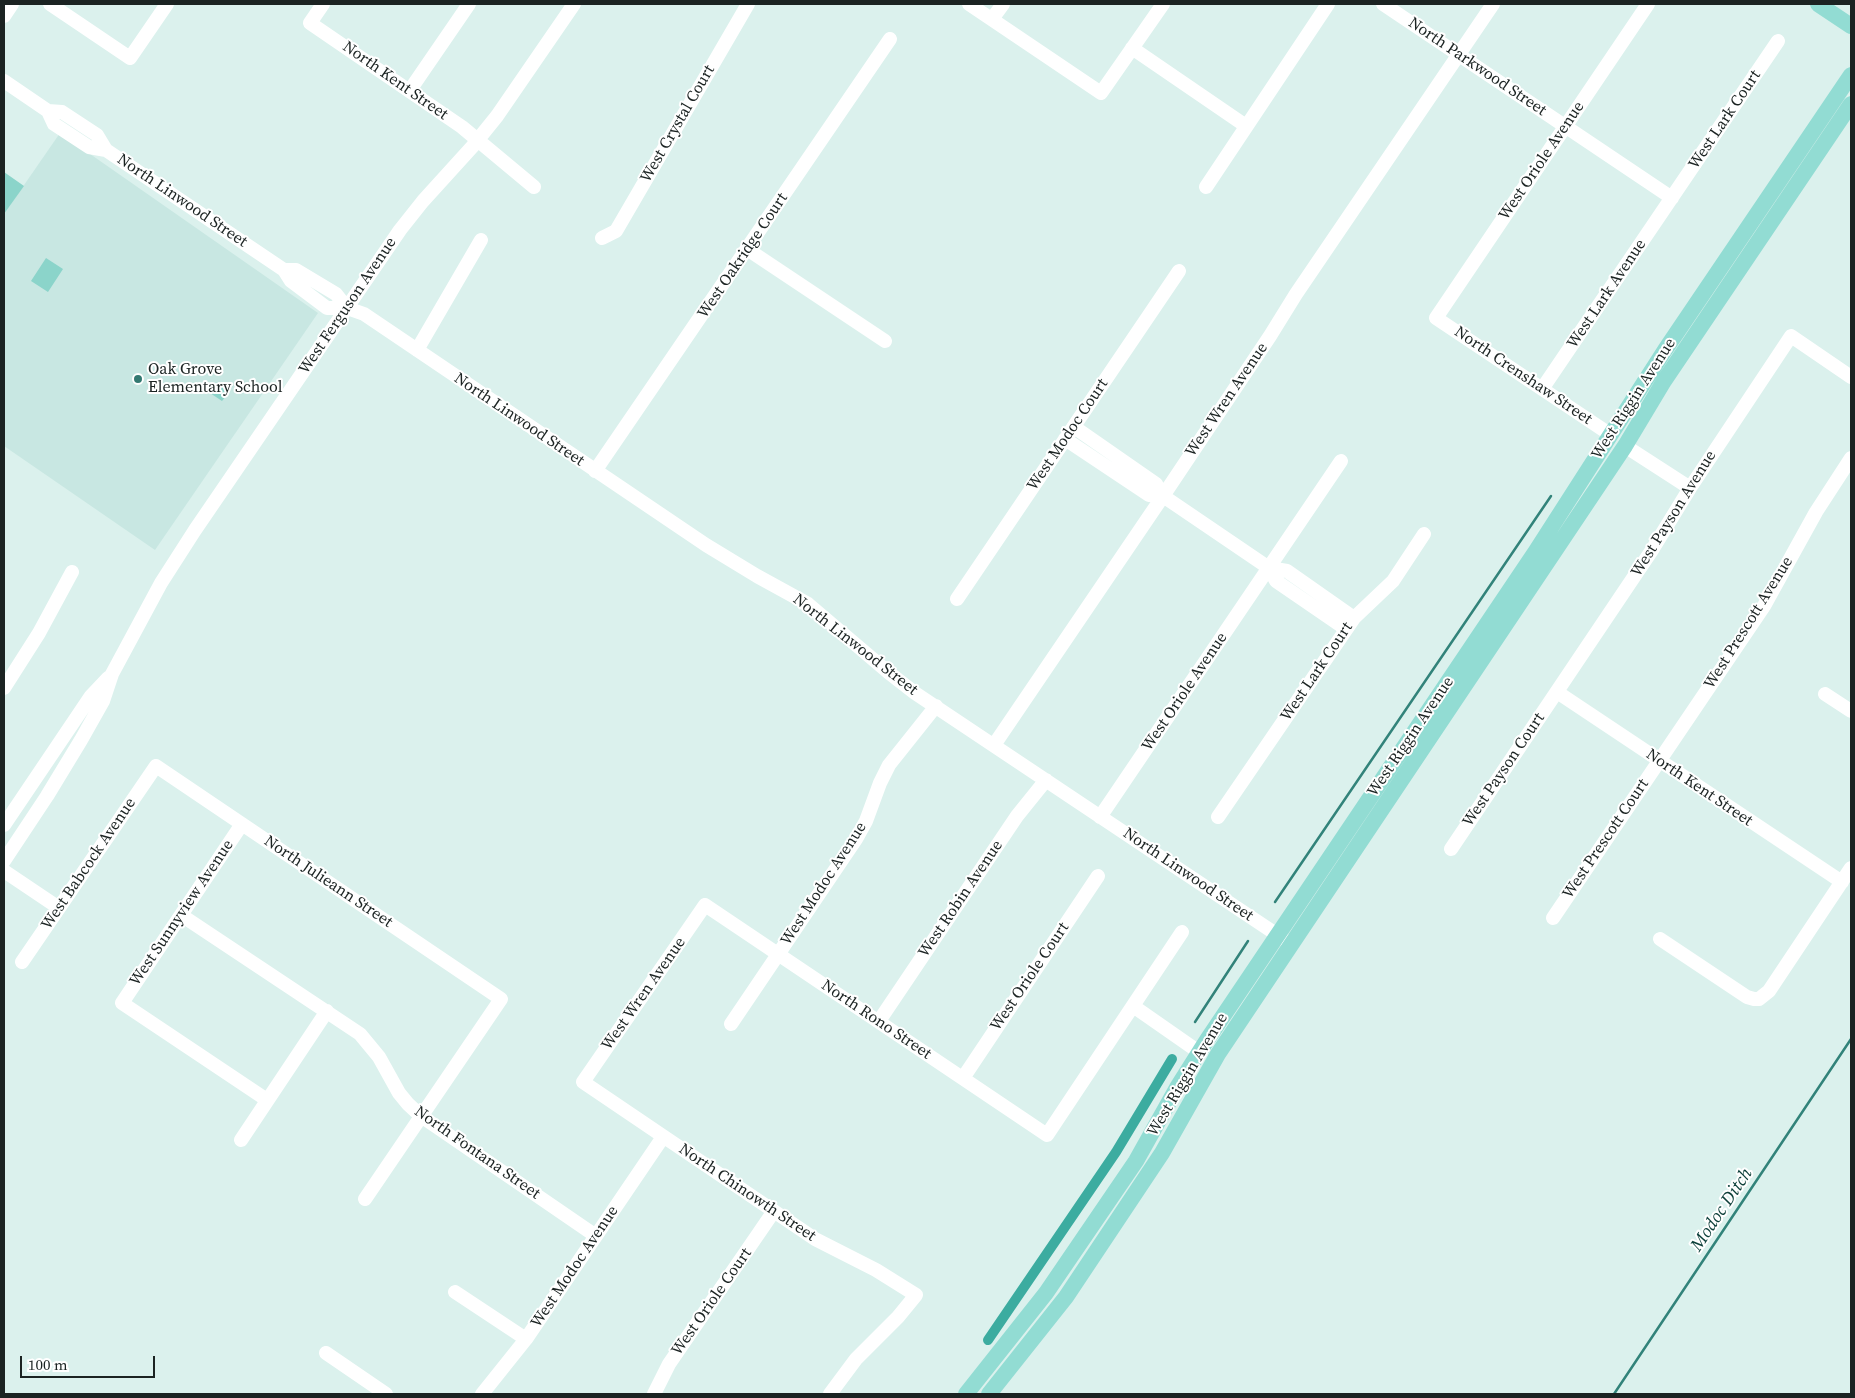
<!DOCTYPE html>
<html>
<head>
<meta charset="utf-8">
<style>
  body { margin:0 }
  #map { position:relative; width:1855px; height:1398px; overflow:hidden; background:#dbf1ed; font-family:"Source Serif 4",serif }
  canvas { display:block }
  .frame { position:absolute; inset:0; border:5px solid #1b2322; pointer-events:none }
  .scale { position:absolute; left:20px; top:1356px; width:135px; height:22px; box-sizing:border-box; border:2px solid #1b2322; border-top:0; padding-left:6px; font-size:15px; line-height:18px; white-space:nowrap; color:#1b2322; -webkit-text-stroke:4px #fff; paint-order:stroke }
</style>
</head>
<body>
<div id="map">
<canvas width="1855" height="1398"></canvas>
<div class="frame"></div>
<div class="scale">100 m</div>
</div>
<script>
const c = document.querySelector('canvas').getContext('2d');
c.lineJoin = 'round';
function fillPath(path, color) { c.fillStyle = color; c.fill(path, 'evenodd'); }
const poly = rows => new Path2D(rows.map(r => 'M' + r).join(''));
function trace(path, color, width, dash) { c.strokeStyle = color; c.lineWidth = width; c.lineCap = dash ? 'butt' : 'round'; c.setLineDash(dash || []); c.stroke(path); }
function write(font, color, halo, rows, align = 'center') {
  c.font = font + ' "Source Serif 4",serif'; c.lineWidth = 4; c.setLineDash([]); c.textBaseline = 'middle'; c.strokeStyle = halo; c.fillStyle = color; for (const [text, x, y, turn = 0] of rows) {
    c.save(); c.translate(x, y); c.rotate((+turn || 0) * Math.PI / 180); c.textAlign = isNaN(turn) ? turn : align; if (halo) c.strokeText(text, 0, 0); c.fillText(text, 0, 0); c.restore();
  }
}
fillPath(poly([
  [60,133,318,313,155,550,4,446,4,214]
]), '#c8e7e2');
fillPath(poly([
  [4,172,24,186,4,214],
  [46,258,63,269,48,292,31,281],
  [217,382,230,391,222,401,210,393]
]), '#8bd4ca');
trace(poly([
  [1275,902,1551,496],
  [1195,1022,1248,941],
  [1614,1394,1851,1039]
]), '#32837a', 2.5);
trace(poly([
  [988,1340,1116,1152,1172,1059]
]), '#3caca0', 10);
trace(poly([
  [50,4,130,58,167,4],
  [323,4,310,23,462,127,534,187],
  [969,4,1101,93,1163,4],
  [1383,4,1672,198],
  [4,16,12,4],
  [992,19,1003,4],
  [1132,48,1246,126],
  [4,81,48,111,54,124,89,147,106,150,284,270,291,281,327,308,347,308,364,314,706,545,757,576,808,604,888,672,915,693,1285,940],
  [410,90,469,4],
  [48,111,62,112,97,135,106,150],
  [1206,187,1328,4],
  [602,238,616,231,748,4],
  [747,249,885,341],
  [284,270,296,270,336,294,347,308],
  [417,350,481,240],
  [1542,389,1778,41],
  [1074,427,1156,484,1163,496,1269,568,1276,581,1346,629],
  [1611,435,1436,318,1648,4],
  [1065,439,1149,495,1163,496],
  [1625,446,1690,488],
  [595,471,890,39],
  [1269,568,1287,571,1354,618],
  [957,599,1179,271],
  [4,688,39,633,72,572],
  [1557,692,1842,882],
  [1825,694,1851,711],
  [994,745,1163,496,1270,336,1296,294,1493,4],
  [1100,817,1341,461],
  [1218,817,1354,618,1393,581,1424,534],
  [242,824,122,1003,267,1100],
  [4,825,91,696,108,678],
  [1451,849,1652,550,1690,488,1791,336,1851,377],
  [4,861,47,796,81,740,103,701,112,674,161,583,195,530,400,230,423,201,472,147,497,116,574,4],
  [4,871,59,908],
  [181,915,360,1034,379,1057,399,1093,408,1104,421,1116,596,1236],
  [1553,918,1764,606,1816,512,1851,458],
  [1660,939,1747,997,1754,999,1759,999,1769,991,1851,868],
  [22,962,156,766,501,999,365,1199],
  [1133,1006,1199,1052],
  [879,1021,1017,816,1046,780],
  [731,1024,856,839,866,821,880,783,889,765,936,706],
  [963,1078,1098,876],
  [241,1140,327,1011],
  [455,1292,526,1339],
  [326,1353,386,1394],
  [482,1394,526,1339,663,1137],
  [654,1394,669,1364,774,1211],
  [830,1394,856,1359,898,1317,916,1295,876,1270,815,1239,583,1082,705,905,1047,1135,1182,932]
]), '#fff', 14);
trace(poly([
  [1818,4,1851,26],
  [966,1394,1046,1293,1136,1161,1178,1086,1207,1040,1536,551,1665,350,1851,75],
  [989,1394,1066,1297,1162,1153,1218,1054,1625,446,1664,381,1851,104]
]), '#92dcd3', 16);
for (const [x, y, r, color] of [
  [138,379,5,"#337971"]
]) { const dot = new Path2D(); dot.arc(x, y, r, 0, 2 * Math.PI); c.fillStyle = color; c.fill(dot); trace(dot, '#fff', 2); }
write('16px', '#1b2322', '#fff', [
  ["North Parkwood Street",1477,67,34],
  ["North Kent Street",395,81,35],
  ["West Lark Court",1725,120,-56],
  ["West Crystal Court",678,124,-60],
  ["West Oriole Avenue",1542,161,-56],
  ["North Linwood Street",182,201,34],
  ["West Oakridge Court",743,256,-56],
  ["West Lark Avenue",1607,294,-56],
  ["West Ferguson Avenue",348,306,-56],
  ["North Crenshaw Street",1523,376,34],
  ["West Riggin Avenue",1634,399,-57],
  ["West Wren Avenue",1227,400,-56],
  ["North Linwood Street",519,420,34],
  ["West Modoc Court",1068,435,-56],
  ["West Payson Avenue",1674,514,-58],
  ["West Prescott Avenue",1749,623,-58],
  ["North Linwood Street",855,645,38],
  ["West Lark Court",1317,672,-56],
  ["West Oriole Avenue",1185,692,-56],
  ["West Riggin Avenue",1411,737,-56],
  ["West Payson Court",1504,770,-56],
  ["North Kent Street",1699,788,34],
  ["West Prescott Court",1606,839,-56],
  ["West Babcock Avenue",89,864,-56],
  ["North Linwood Street",1188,875,34],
  ["North Julieann Street",328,882,34],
  ["West Modoc Avenue",824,884,-57],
  ["West Robin Avenue",961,899,-56],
  ["West Sunnyview Avenue",182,913,-56],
  ["West Oriole Court",1030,977,-56],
  ["West Wren Avenue",644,994,-55],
  ["North Rono Street",876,1020,34],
  ["West Riggin Avenue",1188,1075,-59],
  ["North Fontana Street",477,1153,35],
  ["North Chinowth Street",747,1193,34],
  ["West Modoc Avenue",575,1267,-56],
  ["West Oriole Court",712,1302,-55]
]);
write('16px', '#1b2322', '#fff', [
  ["Oak Grove",148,370],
  ["Elementary School",148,388]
], 'left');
write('italic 18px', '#0c3f39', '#fff', [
  ["Modoc Ditch",1722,1210,-56]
]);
</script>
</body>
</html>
